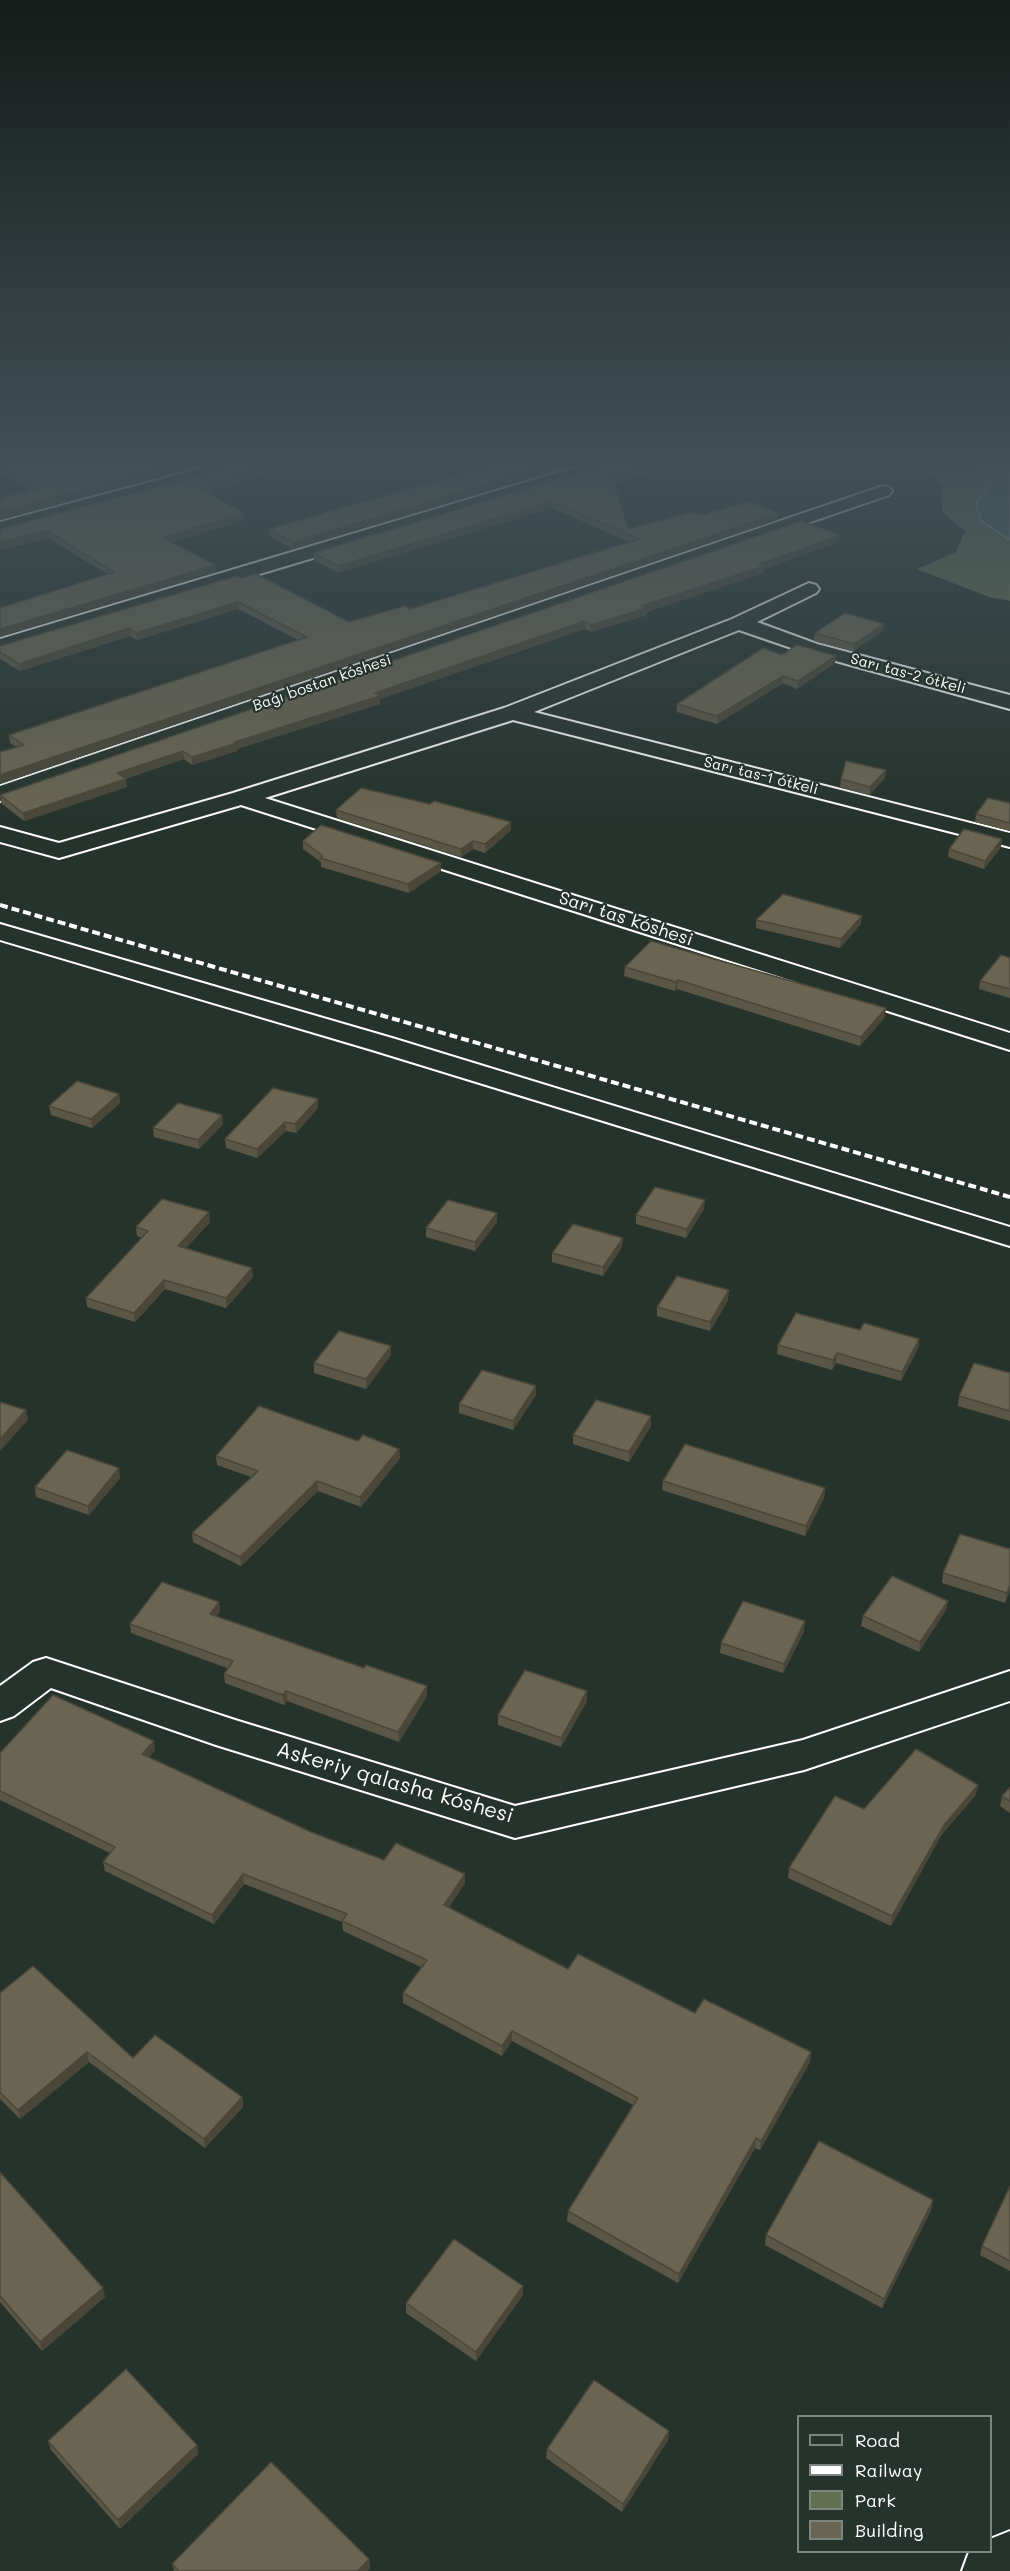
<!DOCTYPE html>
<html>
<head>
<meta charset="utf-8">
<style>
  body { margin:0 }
  #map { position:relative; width:1010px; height:2571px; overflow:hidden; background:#26332d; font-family:Mali,sans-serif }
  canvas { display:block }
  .legend { position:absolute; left:797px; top:2415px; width:195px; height:138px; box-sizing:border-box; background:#26332d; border:2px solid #7d8581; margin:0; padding:8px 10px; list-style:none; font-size:18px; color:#fff }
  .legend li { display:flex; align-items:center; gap:12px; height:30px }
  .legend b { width:30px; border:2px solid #7d8581 }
</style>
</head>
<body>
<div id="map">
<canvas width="1010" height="2571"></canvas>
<ul class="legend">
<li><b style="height:8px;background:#26332d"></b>Road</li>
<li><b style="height:8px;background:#fff"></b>Railway</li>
<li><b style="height:16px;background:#626f50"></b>Park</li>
<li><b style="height:16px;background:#6a6552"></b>Building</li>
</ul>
</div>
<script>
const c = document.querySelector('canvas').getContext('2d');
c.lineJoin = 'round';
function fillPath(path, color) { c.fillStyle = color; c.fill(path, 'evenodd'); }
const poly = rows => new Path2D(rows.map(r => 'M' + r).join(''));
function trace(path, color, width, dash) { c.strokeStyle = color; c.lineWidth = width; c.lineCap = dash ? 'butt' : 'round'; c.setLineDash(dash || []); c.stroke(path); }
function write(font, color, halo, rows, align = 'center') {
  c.font = font + ' Mali,sans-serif'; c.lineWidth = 4.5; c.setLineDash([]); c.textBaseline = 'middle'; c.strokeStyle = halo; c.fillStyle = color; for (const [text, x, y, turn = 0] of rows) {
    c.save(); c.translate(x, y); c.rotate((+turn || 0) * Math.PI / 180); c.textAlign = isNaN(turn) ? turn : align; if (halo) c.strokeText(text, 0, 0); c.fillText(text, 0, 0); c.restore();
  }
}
fillPath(poly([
  [918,465,981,465,991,470,990,486,981,521,1010,540,1010,601,989,597,917,569,956,552,965,531,942,512,942,484]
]), '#626f50');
const water = poly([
  [981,465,1010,465,1010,540,981,521,976,504,990,486,991,470,981,465]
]);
fillPath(water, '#466b6b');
trace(water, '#90a6a6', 1.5);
const minor = poly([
  [214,465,245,465,242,469,0,534,0,522,214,465],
  [583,465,612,465,609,469,0,652,0,639,583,465],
  [883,486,889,487,892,491,889,495,0,801,0,786,883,486],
  [809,583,816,585,819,589,816,593,757,622,817,644,1010,695,1010,709,803,652,739,630,534,712,1010,833,1010,847,513,720,265,798,1010,1033,1010,1050,241,805,59,858,0,842,0,827,59,843,233,793,504,708,732,619,809,583],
  [0,924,392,1038,1010,1227,1010,1246,372,1050,0,940,0,924],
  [46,1658,235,1720,515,1806,803,1740,1010,1671,1010,1701,804,1770,515,1838,216,1745,51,1688,14,1716,0,1721,0,1686,33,1662,46,1658],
  [1010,2531,1010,2571,962,2571,969,2552,990,2552,990,2539,1010,2531]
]);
trace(minor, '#fff', 4);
fillPath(minor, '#26332d');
trace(poly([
  [0,905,1010,1197]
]), '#fff', 4, [8, 4]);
fillPath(poly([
  [0,465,204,465,0,520,0,498,31,490,0,474],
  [297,465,207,492,245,520,171,543,216,565,216,572,107,574,48,538,0,550,0,529],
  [492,465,293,549,269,536,269,529],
  [674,465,615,484,628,529,703,515,777,520,0,784,0,752,17,747,10,743,9,735,298,640,238,609,137,640,130,636,20,671,0,659,0,646,237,576,349,622,410,609,629,542,552,508,338,573,314,560,313,553],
  [839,542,764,569,764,573,647,612,647,615,591,632,585,629,380,699,380,704,237,749,237,751,192,765,184,759,125,779,127,787,24,821,1,803,0,795],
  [883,631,853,651,814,641,815,633],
  [782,655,835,663,797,689,783,683,717,724,677,712,677,704],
  [885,778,869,795,840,787,841,779],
  [1010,803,1010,831,975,822,976,814],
  [336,810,511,830,485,853,473,849,461,857,337,818],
  [303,841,441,863,441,871,409,893,321,867,321,862,303,849],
  [1001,847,984,869,948,857,949,849],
  [756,920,861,924,840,948,756,928],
  [1010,958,1010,998,979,989,980,981],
  [625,967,885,1017,860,1046,677,989,675,991,624,976],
  [119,1094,120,1103,92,1128,51,1115,49,1106],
  [318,1108,296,1133,286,1131,257,1158,226,1148,225,1139],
  [223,1124,199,1149,154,1137,153,1128],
  [704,1209,686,1238,636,1224,636,1215],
  [210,1222,186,1248,253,1277,226,1308,165,1289,135,1322,87,1307,86,1298,142,1238,137,1236,136,1227],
  [497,1222,475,1251,426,1237,426,1228],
  [622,1247,603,1276,552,1262,552,1253],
  [728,1300,710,1331,657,1316,657,1307],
  [860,1330,919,1339,918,1348,901,1381,836,1363,832,1370,777,1354,778,1345],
  [391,1346,391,1355,366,1389,314,1373,314,1363],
  [1010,1373,1010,1421,958,1406,959,1396],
  [536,1386,536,1395,513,1430,459,1413,459,1404],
  [651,1426,629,1462,573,1444,573,1435],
  [358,1441,399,1449,400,1458,361,1507,318,1491,241,1566,193,1542,192,1533,251,1477,217,1465,216,1456],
  [120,1478,89,1515,36,1497,35,1487],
  [663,1481,825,1488,824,1498,805,1536,662,1490],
  [943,1573,1010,1590,1005,1603,942,1583],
  [948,1601,946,1610,919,1652,861,1626,863,1616],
  [219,1602,220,1611,216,1616,427,1696,399,1742,287,1701,284,1705,225,1683,224,1674,227,1668,131,1633,130,1624],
  [804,1631,783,1673,720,1653,721,1643],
  [587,1701,561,1747,498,1725,498,1715],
  [155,1750,149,1757,311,1832,384,1860,465,1883,449,1907,568,1969,695,2013,811,2052,810,2062,760,2150,755,2148,678,2283,567,2221,568,2211,633,2105,512,2041,502,2056,403,2003,403,1993,421,1967,343,1931,342,1922,244,1884,214,1924,105,1871,103,1862,110,1853,0,1800,0,1753],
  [1010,1787,1010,1813,1000,1806,1002,1796],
  [976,1795,942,1834,891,1926,788,1878,789,1868,864,1809],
  [0,1993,133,2058,242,2097,243,2107,205,2148,89,2062,20,2119,0,2099],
  [0,2172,105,2297,42,2351,0,2302],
  [1010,2186,1010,2271,980,2255,982,2246],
  [933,2200,931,2210,882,2308,765,2245,766,2235],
  [523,2295,476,2361,406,2313,406,2303],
  [668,2440,622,2512,546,2458,547,2449],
  [48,2441,197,2445,198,2454,120,2529,51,2450],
  [369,2559,370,2568,367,2571,174,2571,172,2564]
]), '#5b5747');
fillPath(poly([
  [178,465,204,465,0,520,0,512],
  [274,465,297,465,200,495,199,488],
  [551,465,574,465,293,549,293,542],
  [653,465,674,465,606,487,607,480],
  [552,501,552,508,338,573,338,566],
  [244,513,245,520,163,545,162,538],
  [778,513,777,520,0,784,0,775],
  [47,531,48,538,0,550,0,542],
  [840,535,839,542,764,569,764,573,647,612,647,615,591,632,591,625],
  [216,565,216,572,0,637,0,629],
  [238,602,238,609,137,640,136,633],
  [585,621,585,629,380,699,380,704,237,749,237,751,192,765,192,757,375,693],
  [884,624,883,631,853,651,854,644],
  [129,628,130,636,20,671,19,664],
  [836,656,835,663,797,689,798,681],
  [783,676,783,683,717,724,717,716],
  [183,751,184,759,118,781,117,773],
  [886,770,885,778,869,795,870,787],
  [126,779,127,787,24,821,23,813],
  [511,822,511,830,485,853,485,844],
  [1002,839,1001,847,984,869,985,861],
  [473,841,473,849,461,857,461,849],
  [441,863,441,871,409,893,408,884],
  [862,916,861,924,840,948,841,939],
  [678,980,677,989,675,991,676,982],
  [886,1008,885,1017,860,1046,861,1037],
  [119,1094,120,1103,92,1128,91,1119],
  [318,1099,318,1108,296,1133,295,1124],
  [222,1115,223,1124,199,1149,198,1140],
  [285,1122,286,1131,257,1158,257,1149],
  [705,1200,704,1209,686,1238,687,1229],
  [209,1212,210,1222,180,1255,178,1246],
  [497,1213,497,1222,475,1251,475,1242],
  [623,1238,622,1247,603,1276,603,1267],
  [252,1268,253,1277,226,1308,226,1298],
  [164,1280,165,1289,135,1322,134,1313],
  [729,1290,728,1300,710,1331,710,1322],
  [919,1339,918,1348,901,1381,902,1372],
  [391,1346,391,1355,366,1389,366,1379],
  [837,1353,836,1363,832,1370,833,1360],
  [536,1386,536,1395,513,1430,513,1421],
  [26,1410,28,1420,0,1451,0,1439],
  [651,1416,651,1426,629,1462,629,1452],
  [399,1449,400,1458,361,1507,360,1497],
  [119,1468,120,1478,89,1515,88,1506],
  [317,1481,318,1491,241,1566,240,1557],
  [825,1488,824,1498,805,1536,806,1526],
  [1010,1585,1010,1590,1005,1603,1007,1593],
  [948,1601,946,1610,919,1652,920,1642],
  [219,1602,220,1611,211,1624,210,1614],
  [805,1621,804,1631,783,1673,784,1664],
  [427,1686,427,1696,399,1742,398,1732],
  [286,1691,287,1701,284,1705,283,1695],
  [587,1691,587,1701,561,1747,561,1738],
  [154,1741,155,1750,144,1764,142,1754],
  [978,1785,976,1795,942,1834,891,1926,892,1916,944,1825],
  [243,1874,244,1884,214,1924,212,1915],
  [465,1874,465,1883,444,1915,444,1905],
  [512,2031,512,2041,502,2056,502,2046],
  [87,2052,89,2062,20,2119,18,2110],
  [811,2052,810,2062,760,2150,761,2141],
  [242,2097,243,2107,205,2148,204,2139],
  [756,2138,755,2148,678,2283,679,2274],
  [933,2200,931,2210,882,2308,884,2299],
  [523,2286,523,2295,476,2361,476,2352],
  [103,2288,105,2297,42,2351,40,2342],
  [669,2431,668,2440,622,2512,623,2504],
  [197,2445,198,2454,120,2529,118,2520],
  [369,2559,370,2568,367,2571,358,2571]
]), '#4a4739');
const building = poly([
  [0,465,178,465,0,512,0,498,39,488,0,468,0,465],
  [239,465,274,465,199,488,244,513,162,538,216,565,0,629,0,608,114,572,47,531,0,542,0,529,239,465],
  [492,465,551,465,293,542,269,529,492,465],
  [607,465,653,465,607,480,614,483,628,529,693,512,703,515,748,502,778,513,0,775,0,752,24,745,9,735,307,637,238,602,136,633,129,628,19,664,0,652,0,646,237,576,242,578,256,574,349,622,405,606,410,609,639,539,552,501,338,566,313,553,607,465],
  [801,521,840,535,760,564,764,566,642,606,647,608,591,625,585,621,375,693,380,696,235,742,237,743,192,757,183,751,117,773,126,779,23,813,0,795,801,521],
  [845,613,884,624,854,644,815,633,845,613],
  [797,645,836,656,798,681,783,676,717,716,677,704,763,648,782,655,797,645],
  [846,761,886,770,870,787,841,779,846,761],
  [361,788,430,804,434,801,511,822,485,844,473,841,461,849,336,810,361,788],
  [988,798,1010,803,1010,823,976,814,988,798],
  [321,825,441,863,408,884,320,858,323,856,303,841,321,825],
  [964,829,1002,839,985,861,949,849,964,829],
  [783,894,862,916,841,939,756,920,783,894],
  [651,941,886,1008,861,1037,678,980,676,982,625,967,651,941],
  [1001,955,1010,958,1010,989,980,981,1001,955],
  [77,1081,119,1094,91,1119,49,1106,77,1081],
  [273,1088,318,1099,295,1124,285,1122,257,1149,225,1139,273,1088],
  [178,1103,222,1115,198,1140,153,1128,178,1103],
  [655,1187,705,1200,687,1229,636,1215,655,1187],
  [162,1199,209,1212,178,1246,252,1268,226,1298,164,1280,134,1313,86,1298,148,1231,136,1227,162,1199],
  [448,1200,497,1213,475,1242,426,1228,448,1200],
  [573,1224,623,1238,603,1267,552,1253,573,1224],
  [677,1276,729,1290,710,1322,657,1307,677,1276],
  [796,1313,860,1330,864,1323,919,1339,902,1372,837,1353,833,1360,778,1345,796,1313],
  [339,1331,391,1346,366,1379,314,1363,339,1331],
  [974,1363,1010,1373,1010,1411,959,1396,974,1363],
  [482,1370,536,1386,513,1421,459,1404,482,1370],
  [596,1400,651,1416,629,1452,573,1435,596,1400],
  [0,1402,26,1410,0,1439,0,1402],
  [259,1406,358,1441,363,1435,399,1449,360,1497,317,1481,240,1557,192,1533,258,1471,216,1456,259,1406],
  [685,1444,825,1488,806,1526,663,1481,685,1444],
  [67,1450,119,1468,88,1506,35,1487,67,1450],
  [960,1534,1010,1549,1010,1585,1007,1593,943,1573,960,1534],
  [892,1576,948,1601,920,1642,863,1616,892,1576],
  [162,1582,219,1602,210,1614,364,1668,366,1665,427,1686,398,1732,286,1691,283,1695,224,1674,233,1661,130,1624,162,1582],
  [743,1601,805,1621,784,1664,721,1643,743,1601],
  [525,1670,587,1691,561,1738,498,1715,525,1670],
  [53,1695,154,1741,142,1754,311,1832,384,1860,396,1843,465,1874,444,1905,568,1969,578,1954,695,2013,704,1999,811,2052,761,2141,756,2138,679,2274,568,2211,638,2098,512,2031,502,2046,403,1993,427,1960,342,1921,347,1914,243,1874,212,1915,103,1862,115,1847,0,1791,0,1753,53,1695],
  [916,1749,978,1785,944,1825,892,1916,789,1868,835,1796,864,1809,916,1749],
  [1010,1787,1010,1801,1002,1796,1010,1787],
  [33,1966,133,2058,155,2035,242,2097,204,2139,87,2052,18,2110,0,2092,0,1993,33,1966],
  [819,2141,933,2200,884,2299,766,2235,819,2141],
  [0,2172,103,2288,40,2342,0,2296,0,2172],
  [1010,2186,1010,2261,982,2246,1010,2186],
  [454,2239,523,2286,476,2352,406,2303,454,2239],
  [126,2369,197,2445,118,2520,48,2441,126,2369],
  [594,2380,669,2431,623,2504,547,2449,594,2380],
  [271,2462,369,2559,358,2571,179,2571,172,2564,271,2462]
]);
fillPath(building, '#6a6552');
trace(building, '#4a4739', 1.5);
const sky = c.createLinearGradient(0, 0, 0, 825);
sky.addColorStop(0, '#151c19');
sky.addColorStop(0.56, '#415057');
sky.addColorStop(1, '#41505700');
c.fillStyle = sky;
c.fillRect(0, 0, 1010, 825);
write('15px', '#fff', '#26332d', [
  ["Sarı tas-2 ótkeli",908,674,15],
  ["Baǵı bostan kóshesi",322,683,-19],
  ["Sarı tas-1 ótkeli",761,776,14]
]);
write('18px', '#fff', '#26332d', [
  ["Sarı tas kóshesi",626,919,18]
]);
write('21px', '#fff', '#26332d', [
  ["Askeriy qalasha kóshesi",395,1783,16]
]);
</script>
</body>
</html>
